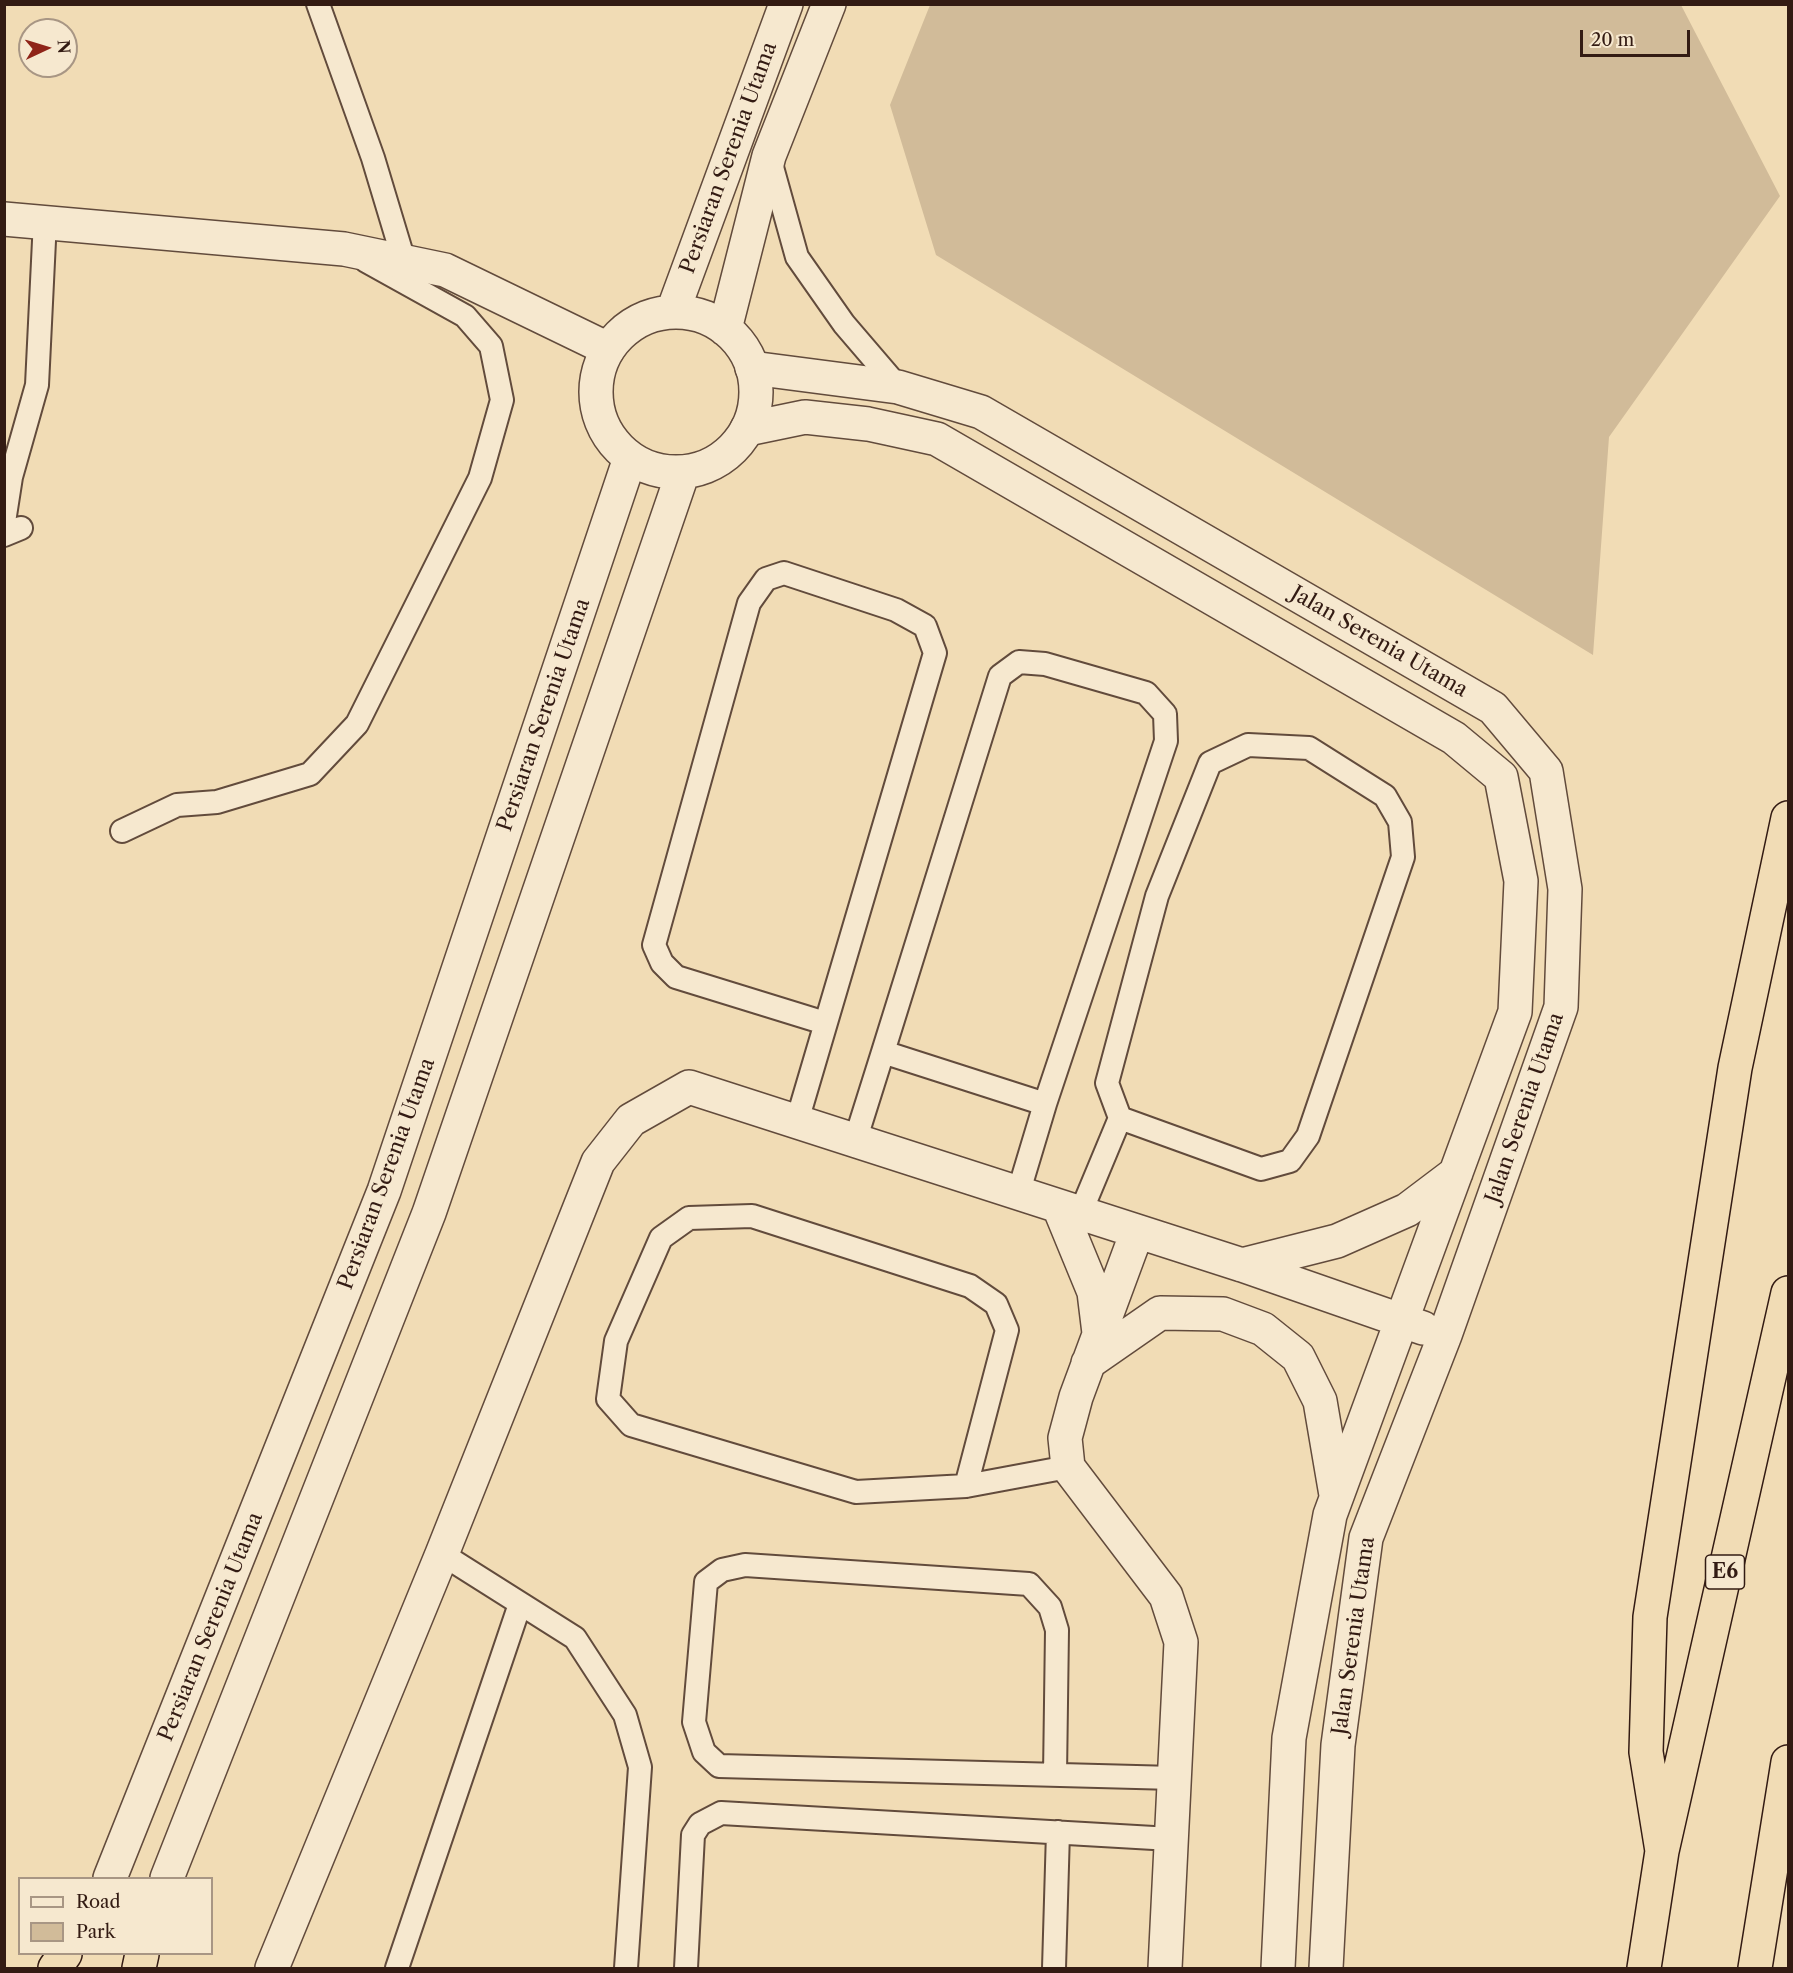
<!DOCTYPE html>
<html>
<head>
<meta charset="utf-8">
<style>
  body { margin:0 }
  #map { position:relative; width:1793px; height:1973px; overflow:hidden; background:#f1dcb5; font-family:"Libre Caslon Text",serif }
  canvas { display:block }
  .frame { position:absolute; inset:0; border:6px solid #331b13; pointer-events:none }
  .legend { position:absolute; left:18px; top:1877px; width:195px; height:78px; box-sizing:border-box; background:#f6e8cf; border:2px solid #a89684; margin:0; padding:8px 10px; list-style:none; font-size:18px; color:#331b13 }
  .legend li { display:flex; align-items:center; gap:12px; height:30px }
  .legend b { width:30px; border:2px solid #a89684 }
  .north { position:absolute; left:18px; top:18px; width:60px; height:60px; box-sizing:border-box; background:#f6e8cf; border:2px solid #a89684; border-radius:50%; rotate:86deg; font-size:16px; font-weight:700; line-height:24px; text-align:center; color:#331b13 }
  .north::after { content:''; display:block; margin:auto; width:21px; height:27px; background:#8f2418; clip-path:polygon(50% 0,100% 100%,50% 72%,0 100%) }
  .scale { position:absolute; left:1580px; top:30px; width:110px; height:27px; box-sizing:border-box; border:3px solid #331b13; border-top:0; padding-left:8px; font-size:18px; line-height:21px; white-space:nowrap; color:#331b13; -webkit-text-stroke:4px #f6e8cf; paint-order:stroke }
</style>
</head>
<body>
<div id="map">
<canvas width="1793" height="1973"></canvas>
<div class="frame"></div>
<ul class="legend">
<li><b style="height:8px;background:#f6e8cf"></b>Road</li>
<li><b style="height:16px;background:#d1bb99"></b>Park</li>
</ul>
<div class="north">N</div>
<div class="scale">20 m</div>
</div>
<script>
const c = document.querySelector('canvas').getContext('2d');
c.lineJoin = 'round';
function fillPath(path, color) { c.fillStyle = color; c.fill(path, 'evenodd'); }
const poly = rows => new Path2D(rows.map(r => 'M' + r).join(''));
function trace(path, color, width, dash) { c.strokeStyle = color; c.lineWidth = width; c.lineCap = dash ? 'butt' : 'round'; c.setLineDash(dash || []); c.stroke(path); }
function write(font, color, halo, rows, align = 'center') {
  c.font = font + ' "Libre Caslon Text",serif'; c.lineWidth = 4.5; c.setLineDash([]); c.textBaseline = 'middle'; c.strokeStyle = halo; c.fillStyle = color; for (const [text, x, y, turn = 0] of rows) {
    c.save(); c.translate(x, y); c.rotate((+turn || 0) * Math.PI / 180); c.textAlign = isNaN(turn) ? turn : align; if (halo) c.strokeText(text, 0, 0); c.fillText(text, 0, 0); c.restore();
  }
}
fillPath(poly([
  [930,5,1681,5,1780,196,1609,437,1593,655,936,255,890,105]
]), '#d1bb99');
const service = poly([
  [318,4,373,158,404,261],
  [770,160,797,257,844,324,898,387],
  [4,522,11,477,37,385,45,220],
  [4,535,21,528],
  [122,831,177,805,217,802,310,774,357,724,480,478,502,400,491,346,465,316,366,261],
  [797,1121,935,653,925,626,896,610,784,573,766,579,749,603,654,945,662,963,676,977,825,1023],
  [855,1141,883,1052,1000,676,1019,662,1045,664,1146,693,1165,714,1166,741,1045,1104,883,1052],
  [1018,1194,1045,1104],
  [1080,1214,1120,1118,1107,1083,1157,896,1210,763,1248,745,1309,748,1385,796,1400,822,1403,857,1308,1136,1290,1161,1261,1169,1120,1118],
  [966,1486,1007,1330,996,1304,970,1286,752,1216,689,1218,661,1238,616,1341,608,1399,631,1425,856,1492,966,1486,1068,1467],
  [442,1554,575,1638,625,1715,640,1767,626,1968],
  [1055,1775,1057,1630,1050,1607,1029,1584,745,1565,722,1570,706,1582,694,1722,704,1752,719,1766,1174,1778],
  [397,1968,520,1604],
  [686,1968,693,1835,700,1824,721,1813,1171,1839],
  [1054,1968,1058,1832]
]);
const minor = poly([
  [4,219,344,249,445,270,608,349],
  [752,368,898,387,981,412,1493,708,1546,771,1565,889,1561,1007,1445,1335,1366,1538,1338,1745,1326,1968],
  [747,429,805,417,868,424,937,439,1454,738,1501,777,1521,881,1515,1012,1330,1515,1289,1738,1278,1968],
  [1059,1207,1094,1292,1099,1333],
  [1137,1232,1076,1397,1065,1438,1068,1467,1166,1596,1181,1642,1165,1968],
  [1242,1265,1337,1241,1407,1210,1456,1173],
  [1088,1363,1160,1313,1223,1314,1263,1329,1298,1357,1320,1401,1336,1495],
  [272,1968,442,1554,598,1162,631,1120,689,1087,1242,1265,1423,1328]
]);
const tertiary = poly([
  [673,311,786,4],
  '596 392a80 80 0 1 1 160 0a80 80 0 1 1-160 0Z',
  [725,329,769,156,829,4],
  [110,1878,384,1191,630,458],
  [167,1878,429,1213,683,472]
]);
const trunk = poly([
  [55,1968,65,1954],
  [139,1968,142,1954]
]);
const motorway = poly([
  [1662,1851,1646,1752,1650,1617,1735,1068,1788,818],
  [1644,1968,1662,1851,1788,1293],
  [1755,1968,1788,1762]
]);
trace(service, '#624b3c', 26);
trace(minor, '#624b3c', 36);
trace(tertiary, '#624b3c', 36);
trace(trunk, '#331b13', 36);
trace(motorway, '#331b13', 36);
trace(service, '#f6e8cf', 22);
trace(minor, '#f6e8cf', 33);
trace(tertiary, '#f6e8cf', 33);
trace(trunk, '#f1dcb5', 33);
trace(motorway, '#f1dcb5', 33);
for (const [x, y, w] of [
  [1725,1572,39]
]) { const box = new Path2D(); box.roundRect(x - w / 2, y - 17, w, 34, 4.5); c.fillStyle = '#f6e8cf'; c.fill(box); trace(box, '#331b13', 1.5); }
write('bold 20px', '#331b13', null, [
  ["E6",1725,1572]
]);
write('21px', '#331b13', '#f6e8cf', [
  ["Persiaran Serenia Utama",729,158,-70],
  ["Jalan Serenia Utama",1379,642,30],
  ["Persiaran Serenia Utama",544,715,-71],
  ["Jalan Serenia Utama",1525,1108,-71],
  ["Persiaran Serenia Utama",387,1174,-70],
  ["Persiaran Serenia Utama",211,1627,-68],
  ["Jalan Serenia Utama",1354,1636,-82]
]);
</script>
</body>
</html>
